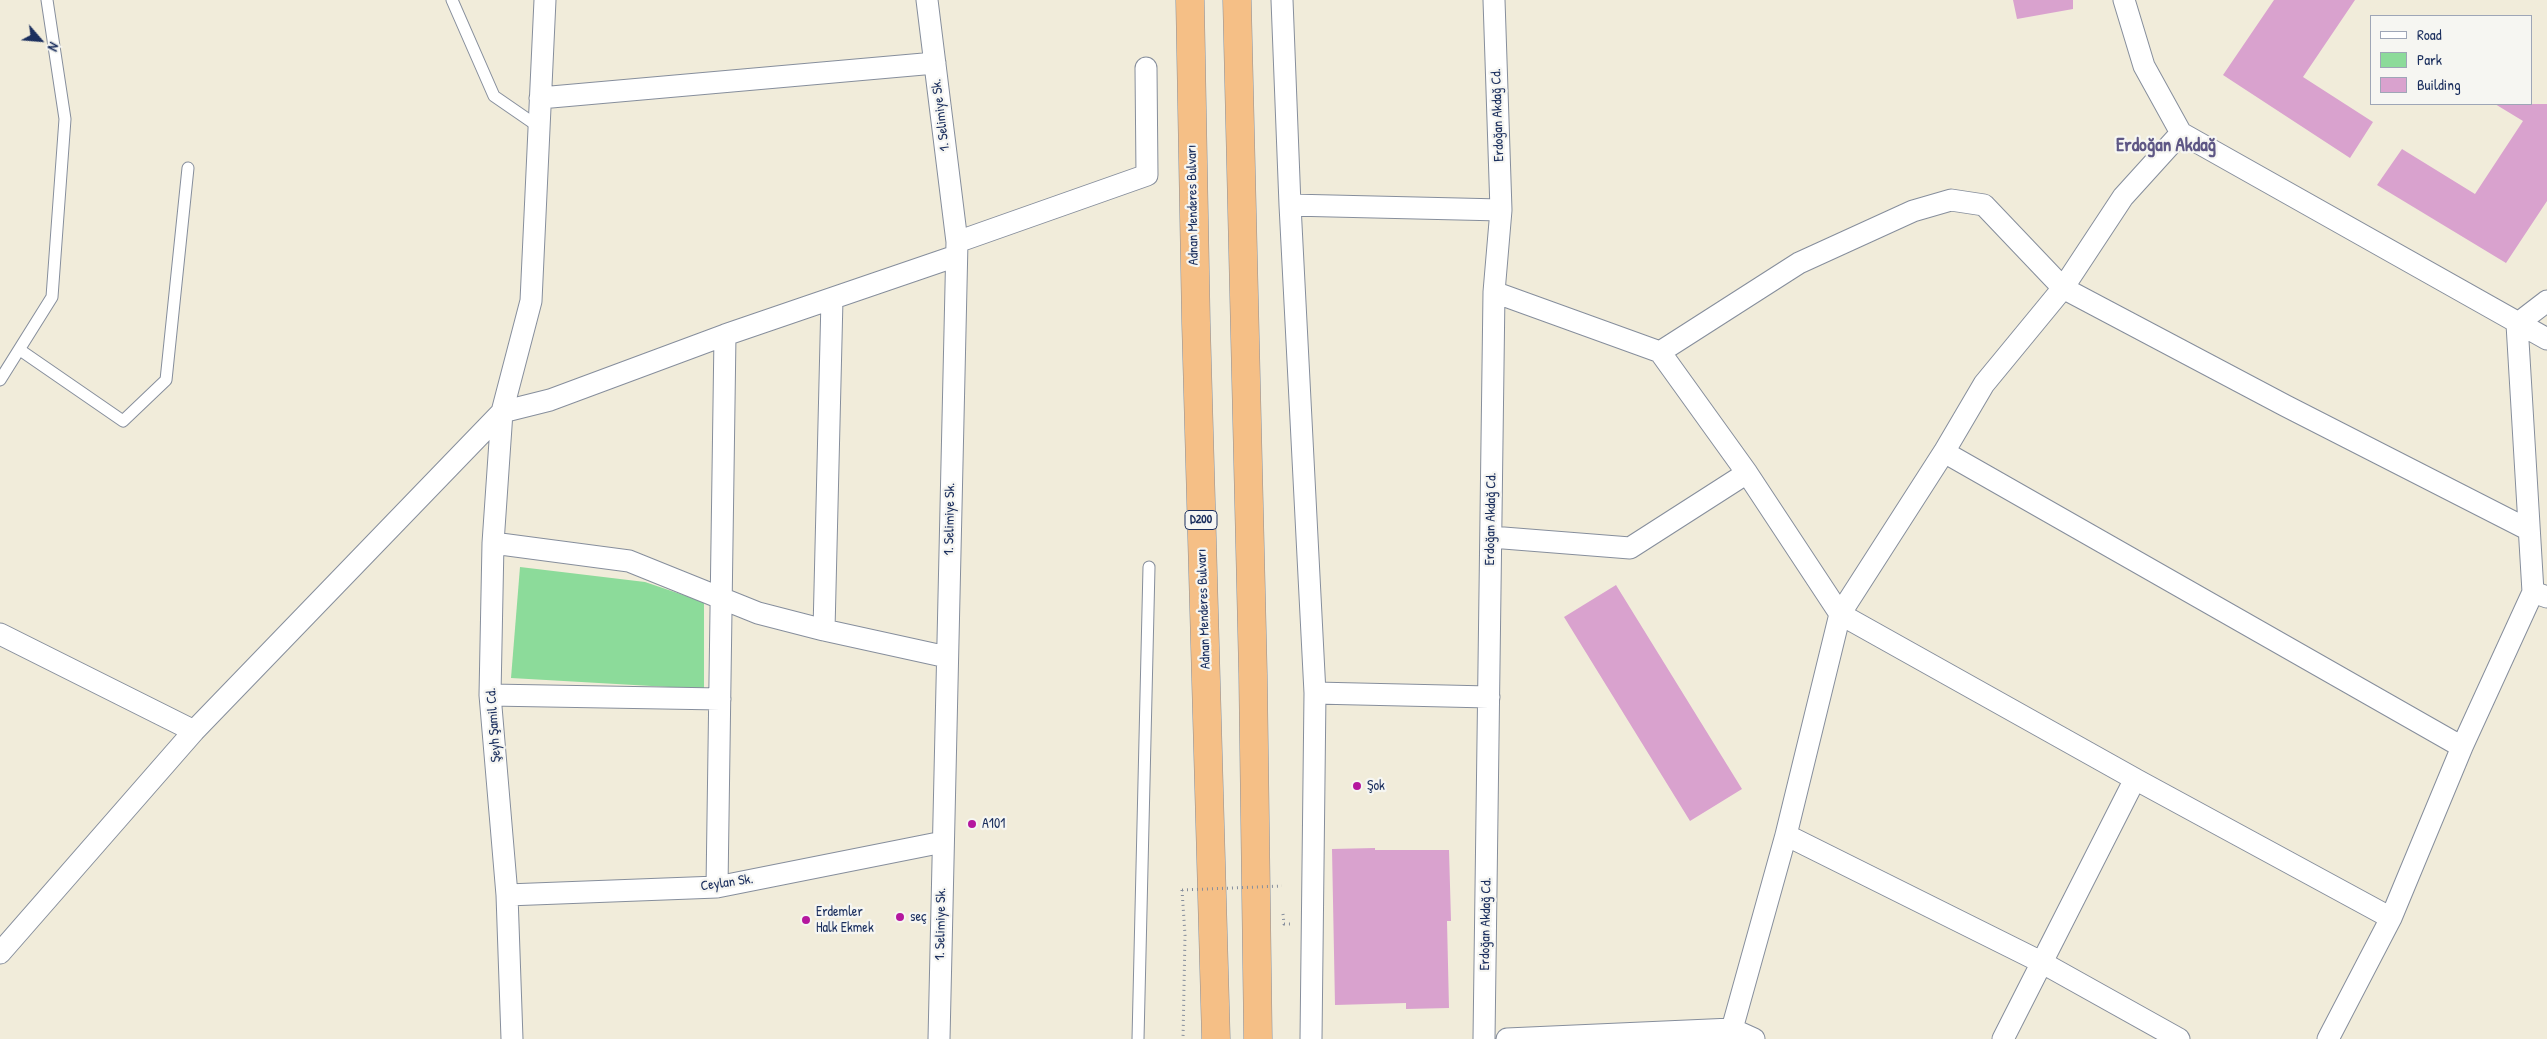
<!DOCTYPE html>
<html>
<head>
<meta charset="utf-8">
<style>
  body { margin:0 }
  #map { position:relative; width:2547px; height:1039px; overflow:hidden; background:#f1ecda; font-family:"Patrick Hand",sans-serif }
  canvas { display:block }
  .legend { position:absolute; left:2370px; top:15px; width:162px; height:90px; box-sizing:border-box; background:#f6f6f2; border:1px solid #9ea6b7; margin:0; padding:6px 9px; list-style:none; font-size:15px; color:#1b2f5e }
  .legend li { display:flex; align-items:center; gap:10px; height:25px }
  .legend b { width:25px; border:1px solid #9ea6b7 }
  .north { position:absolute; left:15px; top:15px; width:50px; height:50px; -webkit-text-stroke:4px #f6f6f2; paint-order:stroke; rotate:117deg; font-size:14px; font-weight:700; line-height:20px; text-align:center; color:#1b2f5e }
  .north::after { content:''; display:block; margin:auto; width:18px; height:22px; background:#1b2f5e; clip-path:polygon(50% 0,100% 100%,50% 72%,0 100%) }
</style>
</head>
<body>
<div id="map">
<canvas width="2547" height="1039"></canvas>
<ul class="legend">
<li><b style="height:6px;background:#fff"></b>Road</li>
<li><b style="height:14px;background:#8cdb9a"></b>Park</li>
<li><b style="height:14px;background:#d9a2ce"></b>Building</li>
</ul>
<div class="north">N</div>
</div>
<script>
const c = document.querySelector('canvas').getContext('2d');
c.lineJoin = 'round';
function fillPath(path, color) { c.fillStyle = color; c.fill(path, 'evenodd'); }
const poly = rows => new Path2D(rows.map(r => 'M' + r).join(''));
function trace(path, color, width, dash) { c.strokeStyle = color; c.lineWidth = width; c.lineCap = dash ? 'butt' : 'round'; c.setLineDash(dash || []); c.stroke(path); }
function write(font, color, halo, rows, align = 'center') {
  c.font = font + ' "Patrick Hand",sans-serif'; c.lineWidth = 4.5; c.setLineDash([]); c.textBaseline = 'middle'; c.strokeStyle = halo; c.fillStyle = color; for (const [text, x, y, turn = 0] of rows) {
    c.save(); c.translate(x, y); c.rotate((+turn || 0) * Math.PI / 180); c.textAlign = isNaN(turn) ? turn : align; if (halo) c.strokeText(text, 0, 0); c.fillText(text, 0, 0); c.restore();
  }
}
fillPath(poly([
  [520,567,645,582,704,602,704,689,511,678]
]), '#8cdb9a');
fillPath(poly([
  [2013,0,2073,0,2073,9,2017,19],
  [2274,0,2355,0,2303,77,2373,122,2350,158,2223,75],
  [2495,104,2547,104,2547,201,2506,263,2377,185,2402,149,2475,194,2523,121],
  [1616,585,1742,789,1690,821,1564,617],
  [1375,848,1375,850,1449,850,1451,921,1447,921,1449,1008,1406,1009,1406,1003,1335,1005,1332,849]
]), '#d9a2ce');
const lane = poly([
  [452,0,494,96,539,127],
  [20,350,123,421,166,380,188,168],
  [0,380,52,297,65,119,47,0],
  [1138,1039,1149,567]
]);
const street = poly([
  [927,0,957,242,939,1039],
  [1282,0,1290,205,1315,693,1489,697],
  [2124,0,2144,66,2181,133,2547,339],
  [540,98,935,63],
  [1290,205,1501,210],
  [957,242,1147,175,1146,68],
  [1494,292,1660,352,1747,473,1840,614,1786,835,1732,1029,1754,1039],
  [2517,324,2533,592,2547,597],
  [2517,324,2547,301],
  [1660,352,1799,263,1913,211,1951,200,1984,205,2063,288,2286,406,2529,530],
  [502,412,493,543,490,695,507,895,512,1039],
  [502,412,550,400,725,335,956,256],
  [1944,452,2462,747,2391,918,2328,1039],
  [1491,537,1630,548,1747,473],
  [493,543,629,561,758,613,824,630,947,657],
  [824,630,832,299],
  [0,634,194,731],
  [490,695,720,699],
  [2462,747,2533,592],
  [2135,779,2391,918],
  [1786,835,2041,962,2179,1039],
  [717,887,725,335],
  [507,895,717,887,943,842],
  [0,953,194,731,502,412,531,301,545,0],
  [1311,1039,1315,693],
  [1484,1039,1494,292,1501,210,1494,0],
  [1507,1039,1732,1029],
  [2003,1039,2135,779,1840,614,1944,452,1984,384,2063,288,2123,197,2181,133]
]);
const highway = poly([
  [1190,0,1196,323,1216,1039],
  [1237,0,1253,674,1258,1039]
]);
trace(lane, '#868e9c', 13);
trace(street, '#868e9c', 23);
trace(highway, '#868e9c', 29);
trace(poly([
  [1182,890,1185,935,1183,1039],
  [1283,914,1284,924,1292,924]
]), '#868e9c', 3, [1, 4]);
trace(lane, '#fff', 11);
trace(street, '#fff', 21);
trace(highway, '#f5bf86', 28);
trace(poly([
  [1182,890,1282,886]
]), '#868e9c', 3, [1, 4]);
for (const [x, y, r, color] of [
  [1357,786,5,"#b5179e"],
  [972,824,5,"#b5179e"],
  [900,917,5,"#b5179e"],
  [806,920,5,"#b5179e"]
]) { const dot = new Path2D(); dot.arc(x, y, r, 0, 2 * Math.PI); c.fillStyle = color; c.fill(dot); trace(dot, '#f6f6f2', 2); }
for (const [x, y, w] of [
  [1201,520,32]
]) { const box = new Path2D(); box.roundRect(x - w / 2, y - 9.5, w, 19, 4); c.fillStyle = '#f6f6f2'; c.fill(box); trace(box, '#1b2f5e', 1); }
write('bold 12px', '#1b2f5e', null, [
  ["D200",1201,520]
]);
write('14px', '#1b2f5e', '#f6f6f2', [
  ["1. Selimiye Sk.",941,115,-97],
  ["Erdoğan Akdağ Cd.",1498,115,-92],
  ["Adnan Menderes Bulvarı",1193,205,-91],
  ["1. Selimiye Sk.",950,519,-89],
  ["Erdoğan Akdağ Cd.",1491,519,-89],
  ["Adnan Menderes Bulvarı",1204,609,-92],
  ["Şeyh Şamil Cd.",494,725,-94],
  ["Ceylan Sk.",727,883,-8],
  ["1. Selimiye Sk.",941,924,-89],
  ["Erdoğan Akdağ Cd.",1486,924,-89]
]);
write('14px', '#1b2f5e', '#f6f6f2', [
  ["Şok",1367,786],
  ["A101",982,824],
  ["Erdemler",816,912],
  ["Halk Ekmek",816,928],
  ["seç",910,917]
], 'left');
write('bold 19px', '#5e5785', '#f6f6f2', [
  ["Erdoğan Akdağ",2166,146]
]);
</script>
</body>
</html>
